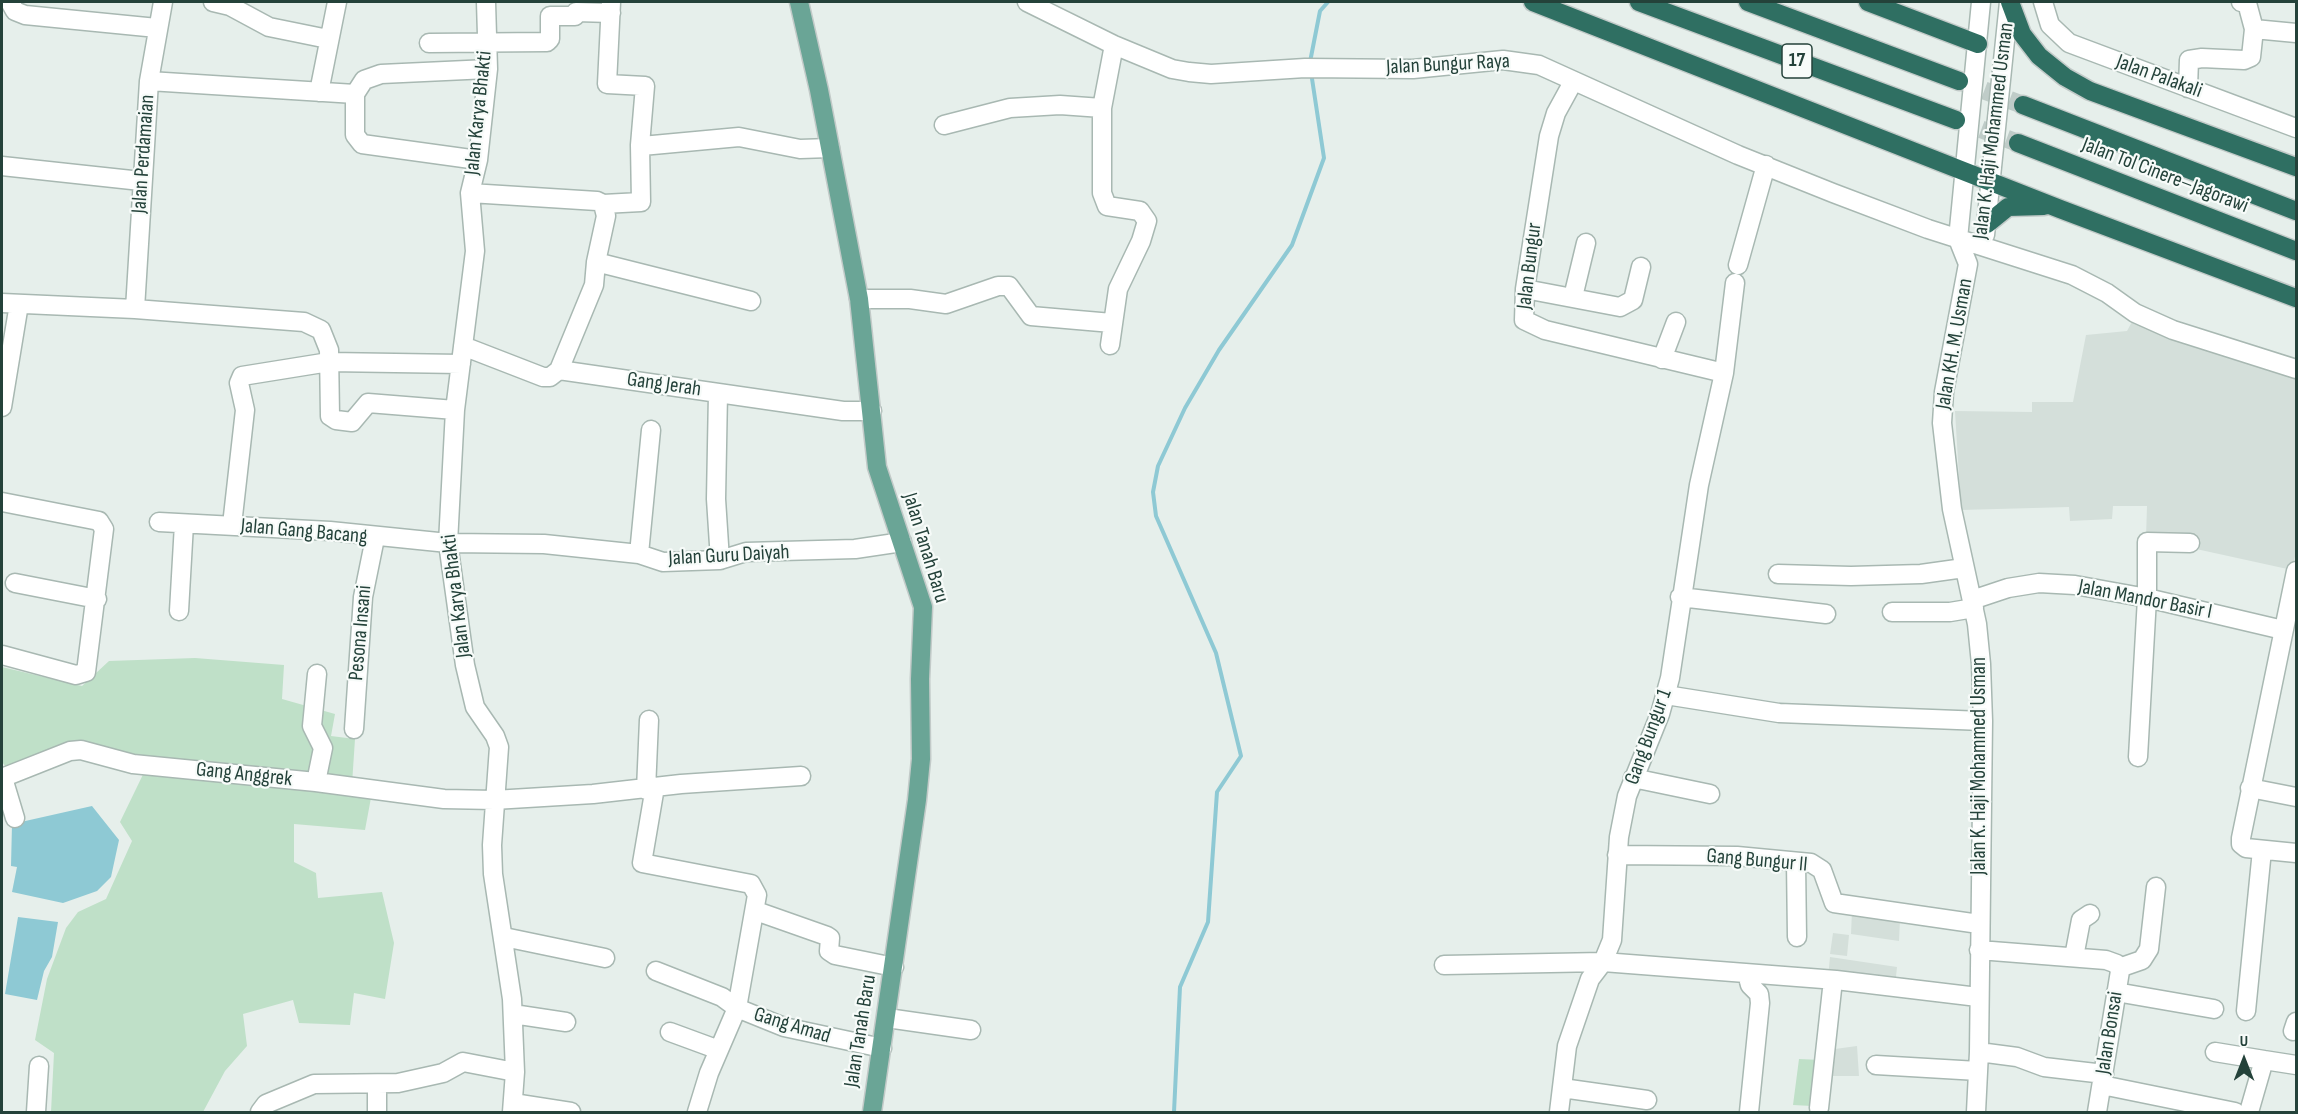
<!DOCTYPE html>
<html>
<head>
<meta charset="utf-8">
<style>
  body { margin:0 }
  #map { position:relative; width:2298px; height:1114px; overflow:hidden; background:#e6efeb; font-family:"Sofia Sans Condensed",sans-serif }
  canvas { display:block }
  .frame { position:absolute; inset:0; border:3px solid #24423a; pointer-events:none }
  .north { position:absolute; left:2214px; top:1030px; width:60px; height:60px; -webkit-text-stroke:4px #f7fbf9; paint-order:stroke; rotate:0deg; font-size:16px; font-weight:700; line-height:24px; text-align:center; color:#24423a }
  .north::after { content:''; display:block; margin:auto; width:21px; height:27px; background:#24423a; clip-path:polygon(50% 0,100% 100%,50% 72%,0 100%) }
</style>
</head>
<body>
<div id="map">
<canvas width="2298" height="1114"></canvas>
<div class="frame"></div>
<div class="north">U</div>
</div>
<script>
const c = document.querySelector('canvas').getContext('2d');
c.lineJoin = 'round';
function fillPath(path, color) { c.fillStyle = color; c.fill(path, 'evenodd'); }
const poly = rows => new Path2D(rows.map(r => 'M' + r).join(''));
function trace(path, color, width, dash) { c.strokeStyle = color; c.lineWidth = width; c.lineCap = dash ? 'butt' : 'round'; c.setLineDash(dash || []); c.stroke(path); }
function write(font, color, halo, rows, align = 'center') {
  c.font = font + ' "Sofia Sans Condensed",sans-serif'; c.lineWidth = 4.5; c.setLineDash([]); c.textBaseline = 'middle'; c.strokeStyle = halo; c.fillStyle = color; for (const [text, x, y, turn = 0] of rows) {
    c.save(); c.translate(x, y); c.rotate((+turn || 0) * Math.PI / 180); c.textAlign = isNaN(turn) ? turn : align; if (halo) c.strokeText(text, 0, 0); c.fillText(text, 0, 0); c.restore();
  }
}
fillPath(poly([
  [2134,318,2296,368,2296,552,2292,570,2146,538,2147,506,2113,506,2112,519,2070,521,2069,507,1961,510,1955,411,2032,412,2032,402,2073,402,2086,335,2127,331],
  [1852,911,1900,919,1899,941,1851,934],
  [1833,933,1849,935,1847,956,1830,954],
  [1830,957,1897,967,1895,986,1828,978],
  [1857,1046,1859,1076,1827,1076,1829,1057,1835,1056,1835,1049]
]), '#d4dfda');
fillPath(poly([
  [195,658,284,665,282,699,335,714,331,736,355,739,352,784,373,787,365,830,294,824,294,862,316,873,318,898,382,892,394,943,385,999,354,993,350,1025,299,1023,293,1000,243,1014,247,1046,225,1071,203,1112,51,1112,54,1053,35,1040,47,979,66,928,78,912,106,899,132,841,120,822,151,758,109,749,6,767,2,762,2,667,82,686,109,661],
  [1799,1059,1821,1060,1812,1106,1793,1105]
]), '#bfe0c8');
fillPath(poly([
  [92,806,119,840,111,877,97,891,63,903,12,892,17,867,11,866,12,824],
  [18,917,58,922,52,957,44,971,37,1000,5,994]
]), '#8ec9d4');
trace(poly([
  [1310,62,1320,11,1328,2],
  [1174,1112,1180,987,1208,922,1217,792,1241,756,1216,653,1156,516,1153,492,1158,466,1185,408,1219,350,1292,245,1324,158,1311,72]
]), '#8ec9d4', 4);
trace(poly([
  [1959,81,2023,105],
  [1956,120,2018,143]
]), '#bfccc8', 18, [18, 9]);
const minor = poly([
  [10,2,15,11,25,15,157,28],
  [213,2,230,6,269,27,328,39],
  [486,2,488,69,478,160,470,193,475,251,455,410,448,543,465,665,475,707,495,736,499,747,492,845,493,874,512,999,515,1072,512,1112],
  [1027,2,1114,45,1172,69,1189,72,1211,74,1305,68,1413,69,1503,60,1539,65,1738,155,1833,193,1928,229,2072,275,2107,293,2135,313,2173,330,2296,369],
  [2043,2,2050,25,2069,43,2296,128],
  [2254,29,2296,33],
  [429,43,547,42,550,39,550,16,575,16,576,12,611,13],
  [149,81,355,94],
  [1573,82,1556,113,1549,136,1525,289,1524,320,1545,330,1724,373],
  [2188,88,2189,60,2202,58,2244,60,2251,57,2254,29,2247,3,2241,2],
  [319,92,337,2],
  [944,125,1010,108,1060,105,1102,108],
  [642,146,739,137,800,149,830,148],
  [478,160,362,144,355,135,355,94,364,80,381,74,488,69],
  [2,166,141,181],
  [470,193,597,201,603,204,606,216,596,262,594,285,559,370],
  [603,204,641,202,640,145,645,86,607,84,611,2],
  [1985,235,2009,2],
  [596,262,751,301],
  [1738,265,1766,165],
  [1525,289,1620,307,1633,300,1641,267],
  [1573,297,1586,243],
  [859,299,910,299,946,304,998,286,1009,286,1031,316,1112,323],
  [2,303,135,309,304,322,321,330,329,350,330,416,336,420,352,422,368,403,455,410],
  [135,309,149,81,163,2],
  [1110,345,1118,289,1141,241,1147,221,1140,211,1107,206,1102,193,1102,108,1114,45],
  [463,346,543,377,550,377,559,370,843,411,872,411],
  [1662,359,1676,322],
  [718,393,716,499,720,560],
  [2,407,19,304],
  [2,502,99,521,104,529,86,672,76,675,2,655],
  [159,522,330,531,448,543,544,544,639,554,663,562,720,560,746,552,855,549,902,542],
  [232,525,245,410,239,383,242,376,329,362,461,364],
  [639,554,651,430],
  [2296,571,2241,838,2241,844,2246,848,2296,853],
  [1778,574,1851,576,1921,574,1964,568],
  [15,583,97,599],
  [1680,597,1826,614],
  [1972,600,2008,588,2039,583,2075,585,2147,598,2283,630],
  [179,611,184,524],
  [1892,612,1950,612,1974,608],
  [1666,695,1779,713,1983,721],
  [354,729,363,597,375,538],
  [2138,757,2147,598,2147,542,2190,543],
  [2,778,70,751,81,750,133,764,316,782,444,799,494,800,593,794,681,784,801,776],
  [3,778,15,818],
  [1633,778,1710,794],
  [316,782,323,748,312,726,317,674],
  [655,787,642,863,751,884,757,895,737,1008,709,1073,697,1112],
  [2250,788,2296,797],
  [646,790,649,720],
  [1617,855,1737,856,1811,863,1822,870,1834,903,1979,924],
  [1796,862,1797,937],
  [756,911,827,936,830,938,829,951,835,955,894,967],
  [504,937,605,958],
  [1979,950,2106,960,2117,964,2120,971,2097,1112],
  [2074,957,2081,920,2090,914],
  [1444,965,1603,962,1836,980,1978,997],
  [2119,968,2142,960,2149,949,2156,887],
  [656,971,722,997,737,1008,784,1027,882,1048],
  [1747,974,1750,985,1759,994,1760,1003,1749,1112],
  [2116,992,2214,1009],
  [2246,1011,2262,850],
  [513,1014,566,1022],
  [887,1018,971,1030],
  [2293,1031,2296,1022],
  [670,1032,719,1050],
  [1979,1052,2017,1057,2044,1067,2104,1074],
  [2215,1052,2264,1060,2249,1112],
  [2264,1060,2296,1065],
  [1876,1065,1978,1071],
  [2102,1085,2235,1112],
  [1562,1088,1647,1100],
  [513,1103,571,1112],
  [1819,1108,1833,980],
  [36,1112,39,1066],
  [260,1112,266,1104,314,1084,398,1083,443,1073,463,1062,515,1072],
  [377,1112,377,1085],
  [1559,1112,1567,1046,1590,979,1603,962,1612,940,1619,837,1627,796,1660,714,1670,678,1699,485,1724,373,1735,283],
  [1976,1112,1979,1052,1983,721,1981,664,1977,624,1952,509,1942,423,1944,392,1968,264,1958,239,1981,2]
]);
const major = poly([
  [799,2,819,90,859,299,877,467,923,607,920,679,921,759,917,800,872,1112]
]);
const highway = poly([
  [1533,2,2060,209,2296,298],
  [1639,2,1956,120],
  [1748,2,1959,81],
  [1868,2,1978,44],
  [2010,2,2022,34,2039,56,2065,77,2090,91,2296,167],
  [2023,105,2296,211],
  [2018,143,2296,251],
  [1987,224,2008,207,2044,206]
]);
trace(minor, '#a8b8b2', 21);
trace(major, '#c2cac8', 21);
trace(highway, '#c2cac8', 21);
trace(minor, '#fff', 18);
trace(major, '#6aa596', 18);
trace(highway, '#2f6f62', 18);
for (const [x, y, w] of [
  [1797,61,30]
]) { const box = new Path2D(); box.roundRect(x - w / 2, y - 17, w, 34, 4.5); c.fillStyle = '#f7fbf9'; c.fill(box); trace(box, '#24423a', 1.5); }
write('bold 20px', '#24423a', null, [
  ["17",1797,61]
]);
write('21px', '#24423a', '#f7fbf9', [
  ["Jalan Bungur Raya",1448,65,-3],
  ["Jalan Palakali",2159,77,20],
  ["Jalan Karya Bhakti",479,113,-84],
  ["Jalan K. Haji Mohammed Usman",1994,131,-83],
  ["Jalan Perdamaian",144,154,-86],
  ["Jalan Tol Cinere–Jagorawi",2165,176,21],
  ["Jalan Bungur",1530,266,-83],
  ["Jalan KH. M. Usman",1955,344,-80],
  ["Gang Jerah",664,385,8],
  ["Jalan Gang Bacang",304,532,5],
  ["Jalan Tanah Baru",925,548,73],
  ["Jalan Guru Daiyah",729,556,-3],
  ["Jalan Karya Bhakti",457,596,-97],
  ["Jalan Mandor Basir I",2145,600,11],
  ["Pesona Insani",361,633,-85],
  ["Gang Bungur 1",1649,737,-70],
  ["Jalan K. Haji Mohammed Usman",1980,766,-90],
  ["Gang Anggrek",244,775,6],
  ["Gang Bungur II",1757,861,5],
  ["Gang Amad",792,1026,17],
  ["Jalan Tanah Baru",861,1031,-81],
  ["Jalan Bonsai",2110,1033,-81]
]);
</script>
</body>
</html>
